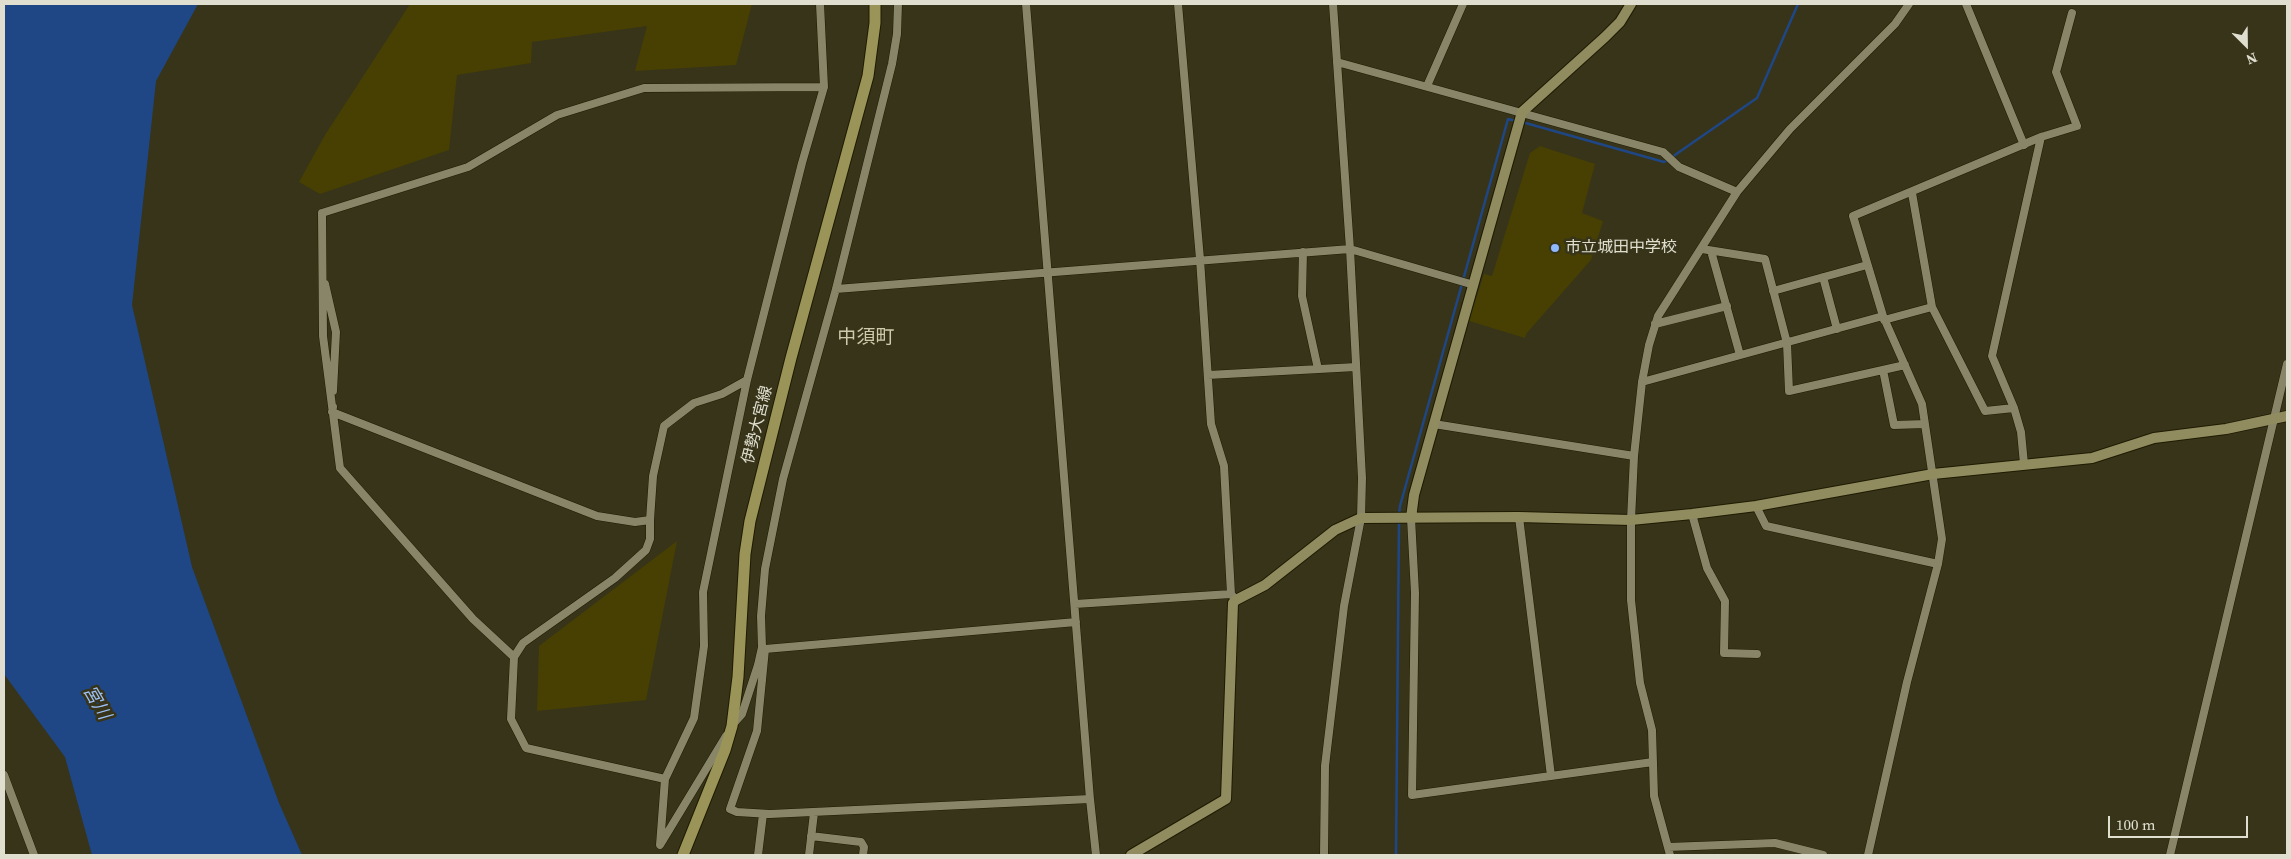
<!DOCTYPE html>
<html>
<head>
<meta charset="utf-8">
<style>
  body { margin:0 }
  #map { position:relative; width:2291px; height:859px; overflow:hidden; background:#37341a; font-family:"Source Serif 4",serif }
  canvas { display:block }
  .frame { position:absolute; inset:0; border:5px solid #e0dfcf; pointer-events:none }
  .north { position:absolute; left:2221px; top:20px; width:50px; height:50px; -webkit-text-stroke:4px #37341a; paint-order:stroke; rotate:157deg; font-size:14px; font-weight:700; line-height:20px; text-align:center; color:#e0dfcf }
  .north::after { content:''; display:block; margin:auto; width:18px; height:22px; background:#e0dfcf; clip-path:polygon(50% 0,100% 100%,50% 72%,0 100%) }
  .scale { position:absolute; left:2108px; top:816px; width:140px; height:22px; box-sizing:border-box; border:2px solid #e0dfcf; border-top:0; padding-left:6px; font-size:15px; line-height:18px; white-space:nowrap; color:#e0dfcf; -webkit-text-stroke:4px #37341a; paint-order:stroke }
</style>
</head>
<body>
<div id="map">
<canvas width="2291" height="859"></canvas>
<div class="frame"></div>
<div class="north">N</div>
<div class="scale">100 m</div>
</div>
<script>
const c = document.querySelector('canvas').getContext('2d');
c.lineJoin = 'round';
function fillPath(path, color) { c.fillStyle = color; c.fill(path, 'evenodd'); }
const poly = rows => new Path2D(rows.map(r => 'M' + r).join(''));
function trace(path, color, width, dash) { c.strokeStyle = color; c.lineWidth = width; c.lineCap = dash ? 'butt' : 'round'; c.setLineDash(dash || []); c.stroke(path); }
function write(font, color, halo, rows, align = 'center') {
  c.font = font + ' "Source Serif 4","Noto Sans JP",serif'; c.lineWidth = 5; c.setLineDash([]); c.textBaseline = 'middle'; c.strokeStyle = halo; c.fillStyle = color; for (const [text, x, y, turn = 0] of rows) {
    c.save(); c.translate(x, y); c.rotate((+turn || 0) * Math.PI / 180); c.textAlign = isNaN(turn) ? turn : align; if (halo) c.strokeText(text, 0, 0); c.fillText(text, 0, 0); c.restore();
  }
}
fillPath(poly([
  [410,4,752,4,736,65,635,71,647,26,532,42,531,63,457,75,449,150,320,194,299,182,325,135],
  [1540,146,1595,164,1582,213,1603,221,1591,260,1526,334,1525,338,1469,321,1484,274,1492,276,1530,153],
  [677,541,646,700,537,711,539,646]
]), '#474002');
fillPath(poly([
  [4,4,198,4,156,81,132,305,192,567,279,803,302,855,92,855,65,757,4,674]
]), '#1f4785');
trace(poly([
  [1522,122,1664,162,1668,160],
  [1672,157,1757,98,1798,4],
  [1399,515,1400,506,1508,119,1516,121],
  [1396,855,1399,521]
]), '#1f4785', 2.5);
const street = poly([
  [1026,4,1090,799,1096,855],
  [1178,4,1200,259,1211,424,1224,466,1231,594,1236,600],
  [1966,4,2024,145],
  [1337,62,1663,152,1679,167,1737,192],
  [1427,86,1463,4],
  [1912,193,1932,307],
  [322,213,323,336,340,468,473,619,514,657,511,719,526,748,665,779],
  [322,213,468,167,557,115,644,88,824,87],
  [1702,249,1765,259,1787,343,1789,391,1905,365],
  [1711,251,1740,355],
  [1303,252,1302,296,1318,369],
  [1823,277,1837,329],
  [325,284,336,332,333,391],
  [836,289,1350,249,1474,285],
  [1773,291,1867,265],
  [1883,316,1853,216,2041,137],
  [1884,320,1932,307,1985,411,2014,408],
  [1655,324,1727,306],
  [1883,370,1894,425,1925,424],
  [1208,375,1356,367],
  [1642,382,1883,316,1922,404,1942,539,1938,564,1907,682,1868,855],
  [333,407,332,412,597,516,635,522,650,520,653,476,664,426,694,403,722,394,747,380],
  [1434,424,1634,456],
  [2024,464,2021,432,2014,408,1992,356,2041,137,2077,126,2056,72,2072,13],
  [1756,506,1766,526,1938,564],
  [1692,514,1707,568,1725,601,1724,653,1757,654],
  [1519,517,1551,776],
  [1411,518,1415,593,1412,795,1653,762],
  [1075,604,1231,594],
  [762,648,765,649,1076,622],
  [765,649,757,731,730,809,737,812,770,814,1090,799],
  [514,657,523,643,615,578,646,550,650,539,650,520],
  [733,724,742,714,758,665,762,647,761,616,765,569,783,479,836,289,892,64,897,34,898,4],
  [726,736,660,845,665,779,694,718,704,646,703,592,747,380,802,163,824,87,820,4],
  [4,775,34,855],
  [811,836,861,842,864,847,863,855],
  [1668,847,1775,843,1823,855],
  [758,855,763,814],
  [809,855,814,813],
  [1324,855,1325,766,1344,606,1361,518,1362,478,1350,249,1333,4],
  [1670,855,1654,796,1652,730,1640,683,1631,600,1631,520,1634,456,1642,382,1649,345,1658,316,1737,192,1790,129,1895,24,1909,4],
  [2170,855,2287,364]
]);
const secondary = poly([
  [1411,518,1414,495,1522,112,1605,37,1620,22,1631,4],
  [1131,855,1226,799,1233,603,1236,600,1265,585,1335,530,1361,518,1519,517,1631,520,1692,514,1756,506,1933,474,2092,458,2154,438,2226,429,2287,416]
]);
const primary = poly([
  [683,855,725,750,732,726,738,677,745,554,750,521,791,358,868,76,875,23,875,4]
]);
trace(street, '#1e1b02', 9);
trace(secondary, '#1e1b02', 12);
trace(primary, '#1e1b02', 13);
trace(street, '#888568', 8);
trace(secondary, '#918c60', 10);
trace(primary, '#9b9458', 11);
for (const [x, y, r, color] of [
  [1555,248,5,"#8eb9fc"]
]) { const dot = new Path2D(); dot.arc(x, y, r, 0, 2 * Math.PI); c.fillStyle = color; c.fill(dot); trace(dot, '#37341a', 2); }
write('16px', '#e0dfcf', '#37341a', [
  ["市立城田中学校",1565,248]
], 'left');
write('16px', '#e0dfcf', '#37341a', [
  ["伊勢大宮線",758,425,-76]
]);
write('italic 18px', '#9dc0f7', '#37341a', [
  ["宮川",96,703,60]
]);
write('19px', '#cecbac', '#37341a', [
  ["中須町",866,338]
]);
</script>
</body>
</html>
